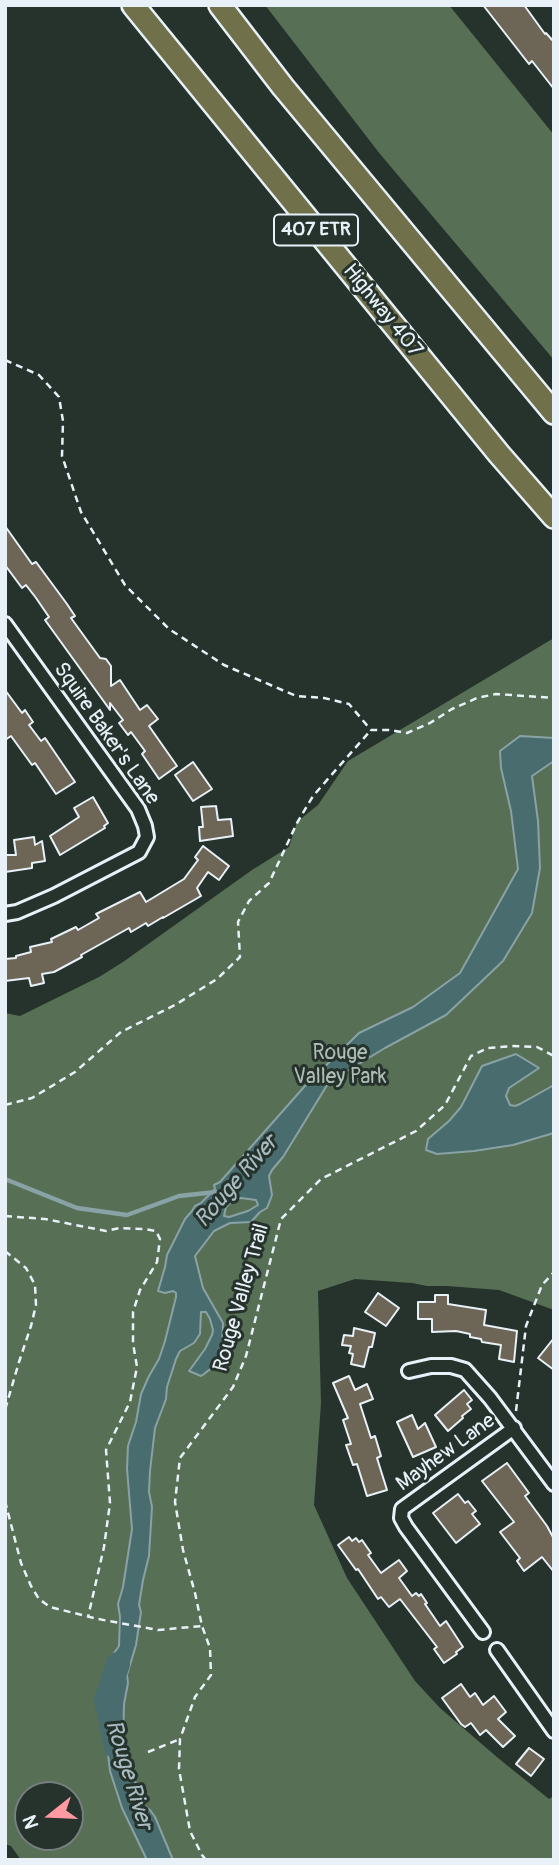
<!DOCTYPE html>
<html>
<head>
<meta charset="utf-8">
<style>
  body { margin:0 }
  #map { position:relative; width:559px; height:1865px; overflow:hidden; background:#26332d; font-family:Pangolin,sans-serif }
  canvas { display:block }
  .frame { position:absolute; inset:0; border:7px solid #e8f1f8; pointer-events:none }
  .north { position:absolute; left:14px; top:1781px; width:70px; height:70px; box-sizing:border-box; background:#26332d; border:2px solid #747f7e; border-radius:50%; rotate:252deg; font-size:19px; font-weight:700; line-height:28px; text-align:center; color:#e8f1f8 }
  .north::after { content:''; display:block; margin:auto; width:24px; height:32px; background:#ff9aa2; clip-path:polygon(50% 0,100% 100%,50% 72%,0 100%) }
</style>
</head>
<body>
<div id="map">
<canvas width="559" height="1865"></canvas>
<div class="frame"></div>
<div class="north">N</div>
</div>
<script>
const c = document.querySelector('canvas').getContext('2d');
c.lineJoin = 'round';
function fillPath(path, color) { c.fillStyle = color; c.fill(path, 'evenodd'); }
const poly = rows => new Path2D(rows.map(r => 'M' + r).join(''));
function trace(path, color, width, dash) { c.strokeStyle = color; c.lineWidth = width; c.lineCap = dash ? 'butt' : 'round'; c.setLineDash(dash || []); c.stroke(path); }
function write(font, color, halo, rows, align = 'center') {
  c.font = font + ' Pangolin,sans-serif'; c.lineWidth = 6; c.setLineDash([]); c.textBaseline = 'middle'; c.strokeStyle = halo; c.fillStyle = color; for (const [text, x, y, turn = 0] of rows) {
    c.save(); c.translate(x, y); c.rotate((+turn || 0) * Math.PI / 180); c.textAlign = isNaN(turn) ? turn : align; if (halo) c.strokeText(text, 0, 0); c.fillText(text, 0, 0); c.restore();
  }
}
fillPath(poly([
  [265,5,449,5,554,135,554,360,380,154],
  [554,638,554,1310,499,1290,447,1286,427,1286,412,1283,355,1279,318,1291,321,1403,314,1505,347,1578,415,1681,440,1708,498,1758,549,1799,554,1796,554,1860,21,1860,11,1846,5,1844,5,1013,20,1016,99,977,123,962,252,870,289,847,297,822,318,805,348,761],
  [28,1795,70,1795,70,1837,28,1837]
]), '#576f54');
const water = poly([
  [520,736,554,738,554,761,532,776,538,821,540,868,532,913,503,961,446,1015,385,1048,329,1082,283,1157,272,1170,269,1176,272,1195,267,1208,260,1212,251,1222,230,1223,214,1231,195,1256,203,1288,223,1323,222,1348,214,1366,204,1374,201,1376,189,1371,205,1349,212,1335,213,1330,210,1319,206,1312,201,1312,200,1334,194,1343,180,1351,176,1359,167,1387,166,1399,155,1428,150,1471,149,1492,152,1507,149,1556,143,1580,139,1605,141,1612,136,1645,127,1675,128,1683,124,1704,123,1747,129,1759,137,1788,144,1800,145,1806,150,1810,155,1817,173,1860,147,1860,122,1808,110,1771,106,1737,109,1727,109,1699,107,1687,107,1670,110,1665,112,1656,119,1646,120,1617,118,1604,123,1587,132,1529,127,1469,128,1446,136,1422,141,1394,149,1376,159,1359,165,1341,176,1297,176,1293,173,1291,165,1293,158,1291,165,1267,167,1255,185,1219,192,1211,195,1206,201,1203,215,1189,214,1185,220,1182,304,1087,359,1033,413,1007,460,973,518,869,511,811,501,768,500,751,520,736],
  [241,1198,256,1200,258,1205,248,1211,229,1217,224,1216,226,1207,234,1199,241,1198],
  [516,1054,539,1068,509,1088,506,1096,510,1105,515,1106,520,1104,554,1085,554,1133,513,1145,474,1151,437,1154,426,1150,428,1139,449,1121,461,1107,482,1066,516,1054]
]);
fillPath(water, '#496d6e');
trace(water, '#89a2a5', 2);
trace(poly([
  [5,1179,77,1208,127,1215,179,1196,216,1192]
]), '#89a2a5', 4.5);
trace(poly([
  [116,1747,106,1700,118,1664]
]), '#496d6e', 24);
const building = poly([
  [483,5,524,5,545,34,546,33,554,42,554,89,532,61,529,64,483,5],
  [5,526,32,564,36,562,67,604,75,616,71,618,100,658,106,659,111,666,111,686,120,680,140,710,147,705,158,719,149,726,177,766,159,779,142,754,145,751,131,732,128,735,119,723,123,720,110,703,110,710,45,620,49,617,36,598,26,585,22,588,5,565,5,526],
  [5,690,22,713,25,710,33,722,29,725,41,741,45,738,75,782,56,794,35,763,32,765,11,736,5,740,5,690],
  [193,762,212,789,193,801,175,775,193,762],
  [93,797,108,823,104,826,105,828,60,855,50,836,79,817,74,808,93,797],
  [216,806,218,820,231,819,233,836,200,841,199,827,203,827,201,807,216,806],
  [34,837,35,845,42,841,45,861,32,863,32,868,5,872,5,855,16,855,14,840,34,837],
  [203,846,229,866,219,880,208,872,197,888,201,896,163,918,163,917,148,926,146,923,131,932,129,928,81,955,82,957,54,972,42,974,44,983,31,986,29,978,5,981,5,959,16,958,16,956,31,952,30,947,52,942,51,939,76,927,78,930,99,918,96,914,140,892,146,902,184,879,198,860,195,857,203,846],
  [378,1293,399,1308,386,1326,365,1312,378,1293],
  [435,1295,448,1295,448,1304,486,1310,484,1325,517,1331,514,1362,499,1359,501,1345,482,1342,481,1339,470,1337,470,1334,456,1331,432,1332,432,1319,418,1319,418,1302,435,1302,435,1295],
  [354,1328,375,1333,372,1347,369,1347,364,1367,351,1364,353,1354,349,1353,351,1346,342,1345,344,1335,353,1336,354,1328],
  [554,1338,554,1370,538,1358,554,1338],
  [349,1376,355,1390,367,1384,373,1399,360,1404,371,1438,375,1436,381,1456,377,1458,387,1490,367,1496,357,1464,353,1465,346,1445,351,1444,343,1420,348,1418,333,1383,349,1376],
  [464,1390,472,1400,467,1404,471,1409,462,1416,463,1418,448,1431,435,1415,464,1390],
  [412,1415,418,1429,425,1423,436,1447,413,1457,397,1422,412,1415],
  [507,1463,529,1493,525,1496,547,1526,554,1539,554,1572,542,1557,524,1571,517,1561,520,1558,500,1532,514,1522,482,1481,507,1463],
  [458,1494,465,1503,468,1501,476,1511,472,1514,480,1524,456,1543,433,1513,458,1494],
  [349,1537,352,1541,356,1538,359,1542,362,1540,371,1553,368,1555,381,1573,399,1560,407,1571,399,1578,412,1596,416,1593,419,1596,421,1594,427,1603,425,1604,440,1626,446,1621,463,1647,456,1652,457,1654,444,1663,434,1649,437,1647,400,1599,389,1607,381,1597,378,1599,358,1569,356,1570,338,1545,349,1537],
  [461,1684,470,1697,475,1693,483,1705,494,1696,506,1712,498,1719,515,1736,503,1747,486,1730,480,1735,471,1723,465,1727,461,1724,442,1698,461,1684],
  [529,1748,544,1759,531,1776,516,1764,529,1748]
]);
fillPath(building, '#6d6556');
trace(building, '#e8f1f8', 2);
const street = poly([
  [5,624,138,809,145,826,147,837,139,852,54,896,17,912,5,914],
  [409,1371,431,1366,451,1366,465,1370,490,1398,554,1484],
  [483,1632,406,1527,401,1518,402,1509,514,1428],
  [497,1650,554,1731]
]);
const highway = poly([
  [133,5,499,454,554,517],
  [220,5,283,87,554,413]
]);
trace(street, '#e8f1f8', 18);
trace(highway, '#e8f1f8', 26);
trace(poly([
  [5,360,39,375,59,397,63,421,62,456,81,512,125,585,169,629,224,665,296,696,324,698,349,704,371,730,390,730,407,733,430,723,452,709,477,698,496,694,554,698],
  [5,1105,32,1098,75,1072,121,1032,175,1005,217,979,240,957,238,922,249,901,269,883,297,823,313,796,371,730],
  [5,1216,45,1219,106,1231,120,1228,144,1229,156,1231,160,1239,157,1262,140,1290,133,1312,133,1343,137,1367,130,1402,106,1450,110,1503,104,1547,88,1617],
  [5,1251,26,1268,35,1285,36,1305,31,1326,19,1362,5,1410],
  [516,1411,526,1326,542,1285,554,1272],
  [5,1501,21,1563,31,1586,39,1599,50,1607,98,1619,158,1630,202,1626],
  [148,1752,180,1739],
  [206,1860,202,1855,190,1831,179,1769,180,1739,195,1697,211,1675,210,1648,202,1626,195,1593,183,1550,175,1502,180,1458,233,1387,246,1356,281,1219,321,1179,416,1131,445,1105,471,1056,488,1048,512,1046,537,1047,554,1056]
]), '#e8f1f8', 2.5, [7, 5]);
trace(street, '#26332d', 12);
trace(highway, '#70704a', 21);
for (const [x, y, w] of [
  [316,230,84]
]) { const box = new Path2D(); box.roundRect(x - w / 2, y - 15.5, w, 31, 5); c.fillStyle = '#26332d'; c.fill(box); trace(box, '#e8f1f8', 2); }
write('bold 19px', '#e8f1f8', null, [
  ["407 ETR",316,230]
]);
write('21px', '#e8f1f8', '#26332d', [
  ["Highway 407",382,311,51],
  ["Squire Baker's Lane",106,734,55],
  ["Rouge Valley Trail",242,1298,-74],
  ["Mayhew Lane",446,1453,-36]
]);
write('21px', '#aebdb6', '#26332d', [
  ["Rouge",340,1054],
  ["Valley Park",340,1078]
]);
write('italic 23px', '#a8bcc1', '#26332d', [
  ["Rouge River",237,1182,-49],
  ["Rouge River",128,1775,73]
]);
</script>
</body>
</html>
